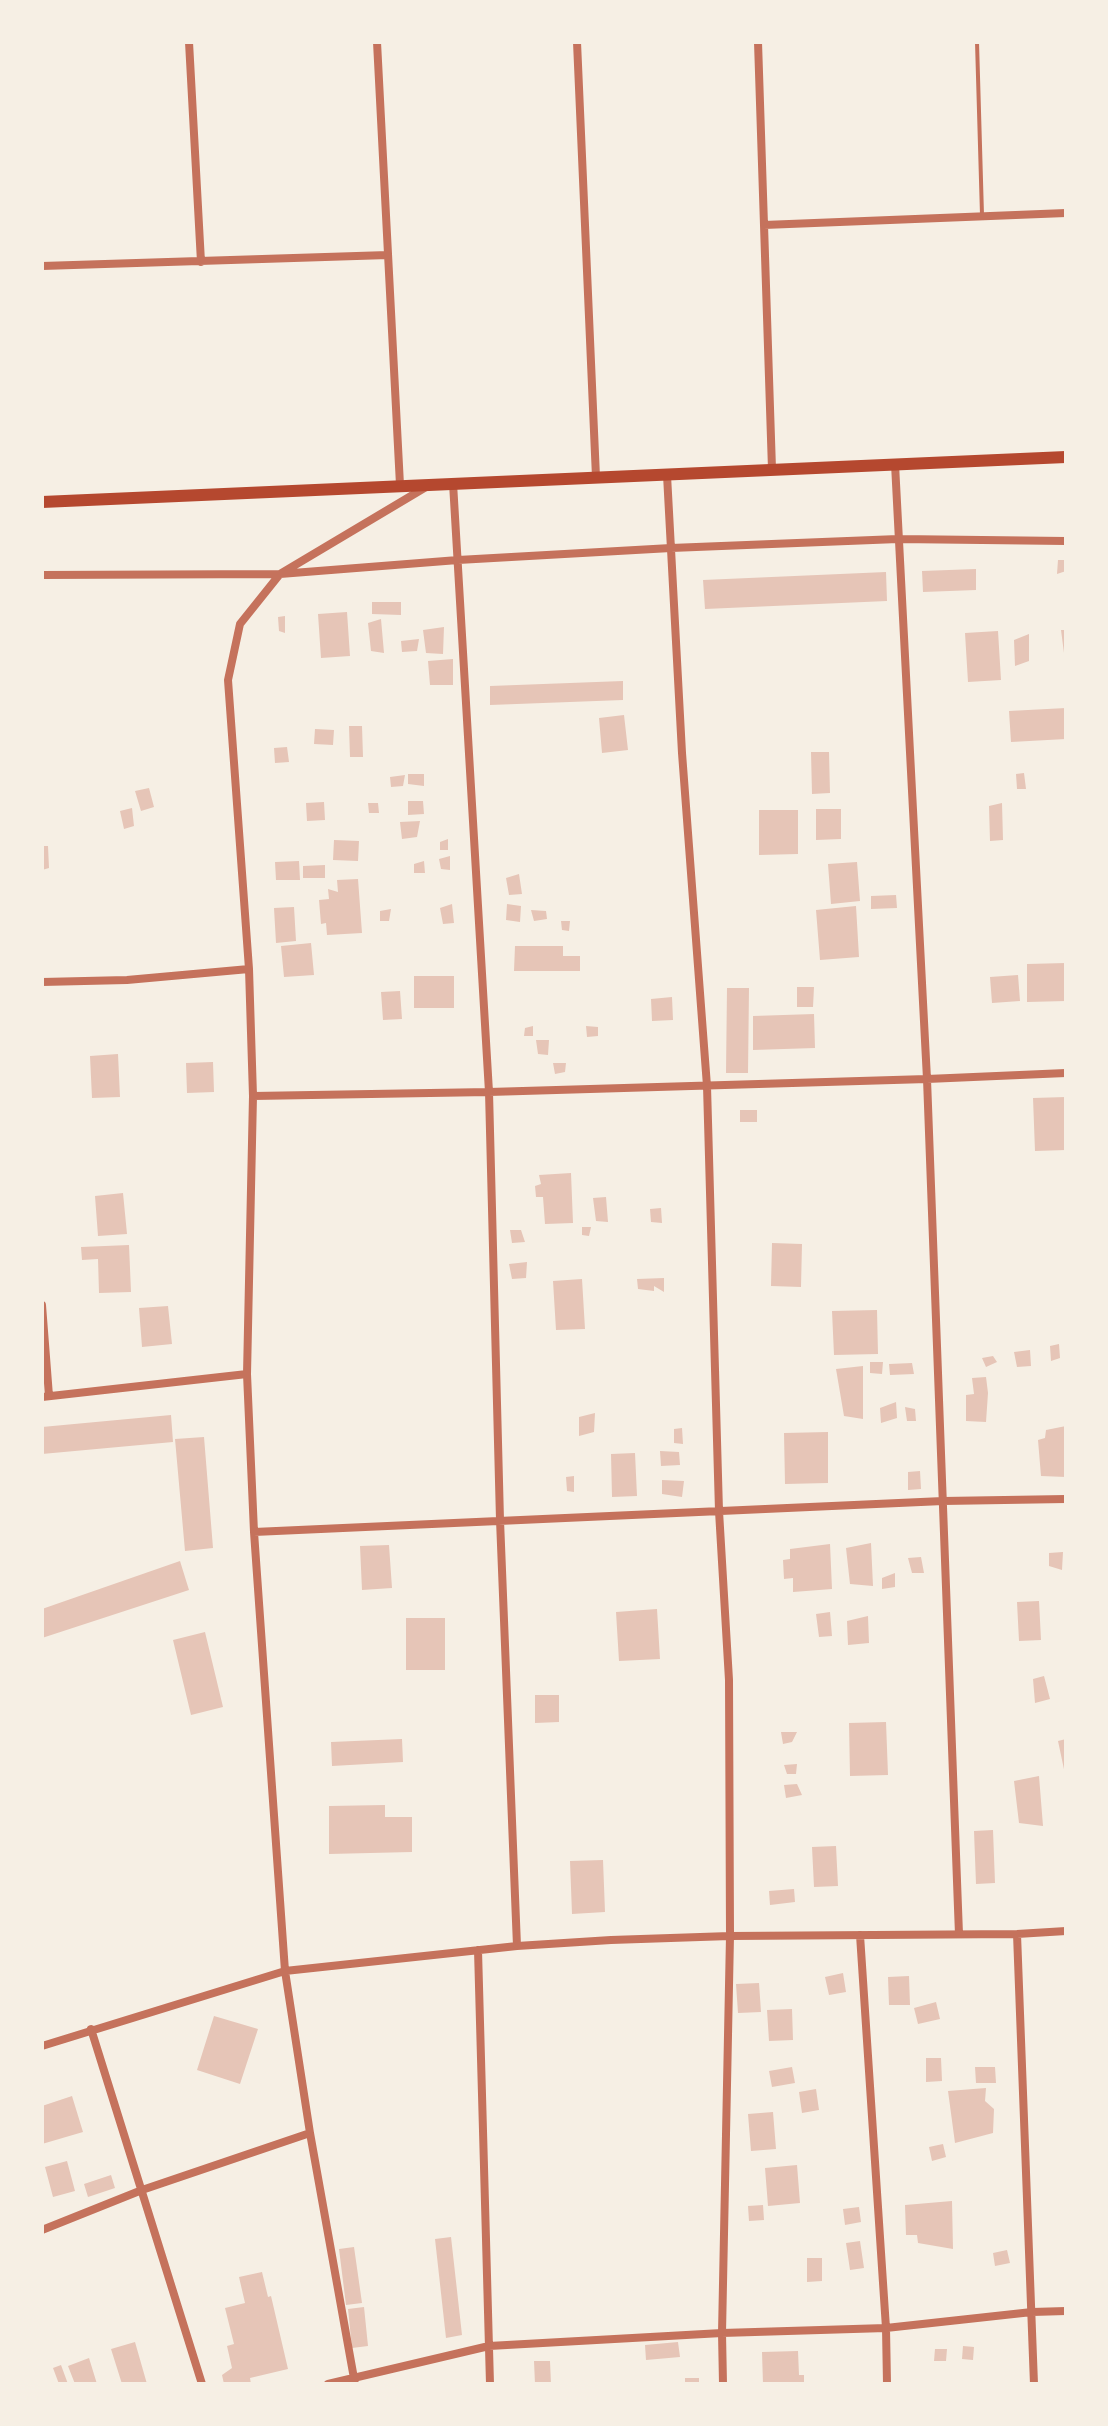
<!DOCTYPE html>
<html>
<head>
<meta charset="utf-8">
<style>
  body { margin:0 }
  #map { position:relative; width:1108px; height:2426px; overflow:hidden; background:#f6efe4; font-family:"Exo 2",sans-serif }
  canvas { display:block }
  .frame { position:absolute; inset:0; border:44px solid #f6efe4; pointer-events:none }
</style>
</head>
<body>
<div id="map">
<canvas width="1108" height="2426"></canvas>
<div class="frame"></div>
</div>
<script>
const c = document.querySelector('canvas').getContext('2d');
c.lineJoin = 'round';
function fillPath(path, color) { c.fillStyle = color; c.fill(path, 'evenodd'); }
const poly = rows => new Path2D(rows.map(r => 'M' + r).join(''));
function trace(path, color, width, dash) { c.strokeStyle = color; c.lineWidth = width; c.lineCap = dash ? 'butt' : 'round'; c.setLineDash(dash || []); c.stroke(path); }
fillPath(poly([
  [1058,560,1066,560,1066,571,1057,574],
  [976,569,976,590,923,592,922,571],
  [886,572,887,601,705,609,703,580],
  [372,602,401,602,401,615,372,614],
  [347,612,350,656,321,658,318,614],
  [285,616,285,633,279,631,278,617],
  [381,619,384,653,371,651,368,623],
  [444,627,443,654,426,653,423,630],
  [1061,630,1066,630,1066,653,1064,653],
  [998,631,1001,680,968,682,965,633],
  [1029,634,1029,661,1015,666,1014,640],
  [419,639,417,651,402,652,401,641],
  [453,659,453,685,430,685,428,661],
  [623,681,623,700,490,705,490,686],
  [1066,708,1066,739,1011,742,1009,711],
  [624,715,628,750,602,753,599,718],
  [349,726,362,726,363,757,350,757],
  [315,729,334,730,333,745,314,744],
  [287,747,289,762,275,763,274,748],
  [811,752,829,752,830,793,812,794],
  [1024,773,1026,789,1017,789,1016,774],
  [408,774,424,774,424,786,408,784],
  [405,775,403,786,391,787,390,777],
  [149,788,154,807,141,811,135,791],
  [408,801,423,801,424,814,408,815],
  [324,802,325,820,307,821,306,803],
  [368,803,378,803,379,813,369,813],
  [1002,803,1003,840,990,841,989,806],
  [132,808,134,826,124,829,120,811],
  [816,809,841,809,841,839,816,840],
  [759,810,798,810,798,854,759,855],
  [420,821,417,837,402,839,400,822],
  [448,839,448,850,440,850,440,842],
  [334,840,359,841,358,861,333,860],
  [42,846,48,846,49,868,42,870],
  [450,856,450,870,441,869,439,859],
  [299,861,300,880,276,880,275,862],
  [424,861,425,873,414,873,414,864],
  [857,862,860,901,831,904,828,864],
  [325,865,325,878,303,878,303,866],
  [519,874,522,894,509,895,506,878],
  [358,879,362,933,327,935,326,923,321,924,319,900,329,899,328,889,338,892,337,880],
  [896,895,897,908,871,909,871,896],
  [452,904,454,923,443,924,440,908],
  [507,904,521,906,520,922,506,920],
  [856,906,859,957,820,960,816,910],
  [294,907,296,941,276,943,274,908],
  [391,909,389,921,380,921,380,911],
  [531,910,546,911,547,919,534,921],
  [561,921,570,921,569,931,562,930],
  [311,943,314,975,284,977,281,946],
  [515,946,563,946,563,956,580,956,580,971,514,971],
  [1066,963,1066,1001,1027,1002,1027,964],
  [1018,975,1020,1001,992,1003,990,977],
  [414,976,454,976,454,1008,414,1008],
  [797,987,814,987,813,1007,797,1007],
  [727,988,749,988,748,1073,726,1073],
  [400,991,402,1019,383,1020,381,992],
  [672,997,673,1020,652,1021,651,999],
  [814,1014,815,1048,753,1050,753,1016],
  [533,1026,533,1036,524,1036,525,1028],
  [586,1026,598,1027,598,1036,587,1037],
  [536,1040,549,1040,548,1055,538,1054],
  [118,1054,120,1097,92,1098,90,1056],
  [213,1062,214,1092,187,1093,186,1063],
  [553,1063,566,1063,565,1072,555,1074],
  [1066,1097,1066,1150,1035,1151,1033,1098],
  [740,1110,757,1110,757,1122,740,1122],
  [571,1173,573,1223,545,1224,543,1197,536,1197,535,1186,541,1184,539,1175],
  [123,1193,127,1234,98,1236,95,1196],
  [606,1197,608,1222,596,1221,593,1198],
  [661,1208,662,1223,651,1222,650,1209],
  [582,1227,591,1227,589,1236,582,1235],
  [510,1230,521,1230,525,1242,512,1243],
  [772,1243,802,1244,801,1287,771,1286],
  [129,1245,131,1292,99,1293,98,1259,82,1260,81,1247],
  [527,1262,526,1278,512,1279,509,1264],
  [664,1278,664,1292,654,1286,654,1291,638,1289,637,1279],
  [582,1279,585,1329,556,1330,553,1281],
  [168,1306,172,1344,142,1347,139,1308],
  [877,1310,878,1354,834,1355,832,1311],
  [1059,1344,1060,1358,1051,1361,1050,1346],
  [1030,1350,1031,1366,1017,1367,1014,1352],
  [993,1356,997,1362,986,1367,982,1358],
  [870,1362,883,1362,882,1374,870,1373],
  [912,1363,914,1374,890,1375,889,1364],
  [863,1366,863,1419,844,1416,836,1369],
  [986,1377,988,1393,986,1422,966,1421,966,1395,974,1394,972,1378],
  [896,1402,897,1418,881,1423,880,1408],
  [905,1407,915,1409,916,1421,907,1421],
  [595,1413,594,1432,579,1436,579,1417],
  [171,1415,173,1442,42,1454,42,1427],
  [1066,1426,1066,1477,1041,1476,1038,1440,1045,1438,1046,1430],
  [682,1428,683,1444,674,1443,674,1429],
  [828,1432,828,1483,785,1484,784,1433],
  [204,1437,213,1548,185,1551,175,1439],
  [660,1451,679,1452,680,1465,661,1466],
  [635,1453,637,1496,612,1497,611,1454],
  [920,1471,921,1489,908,1490,908,1472],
  [574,1476,574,1492,567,1491,566,1477],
  [662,1480,684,1481,682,1497,662,1494],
  [871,1543,873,1586,850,1584,846,1548],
  [830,1544,832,1589,793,1592,793,1578,784,1579,783,1560,790,1559,790,1549],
  [389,1545,392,1588,362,1590,360,1546],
  [1063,1552,1062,1570,1049,1566,1049,1553],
  [921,1557,924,1573,912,1573,908,1558],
  [180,1561,189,1590,42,1638,42,1609],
  [895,1573,895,1587,882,1589,882,1578],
  [1039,1601,1041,1640,1019,1641,1017,1602],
  [657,1609,660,1659,619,1661,616,1612],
  [830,1612,832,1636,819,1637,816,1614],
  [868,1616,869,1643,848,1645,847,1621],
  [406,1618,445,1618,445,1670,406,1670],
  [205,1632,223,1707,191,1715,173,1640],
  [1044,1676,1050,1699,1035,1703,1033,1679],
  [535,1695,559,1695,559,1722,535,1723],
  [886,1722,888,1775,850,1776,849,1723],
  [781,1732,797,1732,792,1742,783,1744],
  [402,1739,403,1762,332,1766,331,1742],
  [1066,1739,1066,1774,1065,1774,1058,1741],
  [797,1764,796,1774,787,1774,784,1765],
  [1039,1776,1043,1826,1019,1823,1014,1781],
  [797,1784,802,1795,786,1798,784,1785],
  [385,1805,385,1817,412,1817,412,1852,329,1854,329,1806],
  [993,1830,995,1883,976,1884,974,1831],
  [836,1846,838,1886,814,1887,812,1847],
  [603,1860,605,1912,572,1914,570,1861],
  [794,1889,795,1902,770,1905,769,1891],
  [843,1973,846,1992,829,1995,825,1977],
  [909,1976,910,2005,889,2005,888,1977],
  [759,1983,761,2012,738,2013,736,1984],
  [936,2002,940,2019,918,2024,914,2008],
  [792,2009,793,2040,769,2041,767,2010],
  [214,2016,258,2029,240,2084,197,2070],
  [926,2058,941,2058,942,2081,926,2082],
  [792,2067,795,2083,772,2087,769,2071],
  [975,2067,995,2067,996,2083,976,2083],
  [986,2088,985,2101,994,2109,993,2133,955,2143,948,2091],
  [816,2089,819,2110,802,2113,799,2092],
  [72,2096,83,2132,42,2144,42,2106],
  [773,2112,776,2149,751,2151,748,2114],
  [943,2144,946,2157,932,2161,929,2147],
  [67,2161,75,2191,53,2197,45,2167],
  [797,2165,800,2203,768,2206,765,2168],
  [111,2175,115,2188,88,2197,84,2184],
  [952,2201,953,2249,918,2243,917,2235,906,2235,905,2205],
  [763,2205,764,2220,749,2221,748,2206],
  [859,2207,861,2222,845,2225,843,2209],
  [451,2237,462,2335,446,2338,435,2239],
  [860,2241,864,2268,850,2270,846,2243],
  [354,2247,362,2303,346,2305,339,2249],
  [1007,2250,1010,2263,995,2266,993,2253],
  [807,2258,822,2258,822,2281,807,2282],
  [262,2272,268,2297,271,2296,288,2369,250,2378,251,2384,224,2384,222,2375,232,2368,227,2346,234,2344,225,2308,245,2303,239,2277],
  [364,2307,368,2346,352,2348,348,2309],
  [135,2342,147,2384,122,2384,111,2349],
  [678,2342,680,2357,646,2360,645,2345],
  [963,2346,974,2347,973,2360,962,2359],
  [935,2349,947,2349,946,2361,934,2361],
  [798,2351,799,2375,804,2375,804,2384,763,2384,762,2352],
  [89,2358,97,2384,75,2384,68,2366],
  [534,2361,550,2361,551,2384,535,2384],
  [61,2365,68,2384,59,2384,53,2368],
  [685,2378,699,2378,699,2384,685,2384]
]), '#e6c5b7');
trace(poly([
  [977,42,982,215]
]), '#c5725c', 4);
trace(poly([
  [189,42,201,262],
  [377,42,400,485],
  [577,42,596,477],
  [758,42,772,469],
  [764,225,1066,213],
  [42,266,388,255],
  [895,464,927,1079,959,1934],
  [667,475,682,753,707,1086,719,1511,729,1680,730,1936,722,2333,723,2384],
  [453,483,489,1092,500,1520,517,1946],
  [42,575,280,574,458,560,671,548,898,539,1066,541],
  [42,982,127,980,249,969],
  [253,1096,489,1092,927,1079,1066,1073],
  [42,1305,49,1396],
  [42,1397,247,1374],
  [254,1532,943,1501,1066,1499],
  [1017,1934,1034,2384],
  [860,1935,886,2328,887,2384],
  [478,1950,490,2384],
  [91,2029,202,2384],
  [42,2046,285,1971,517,1946,611,1940,730,1936,1017,1934,1066,1931],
  [42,2230,142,2190,310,2133],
  [328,2384,489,2346,722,2333,886,2328,1032,2312,1066,2311],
  [355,2384,310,2133,285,1971,254,1532,247,1374,253,1096,249,969,228,680,240,624,280,574,426,487]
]), '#c5725c', 8);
trace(poly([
  [42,502,1066,457]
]), '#b5482f', 12);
</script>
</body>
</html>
